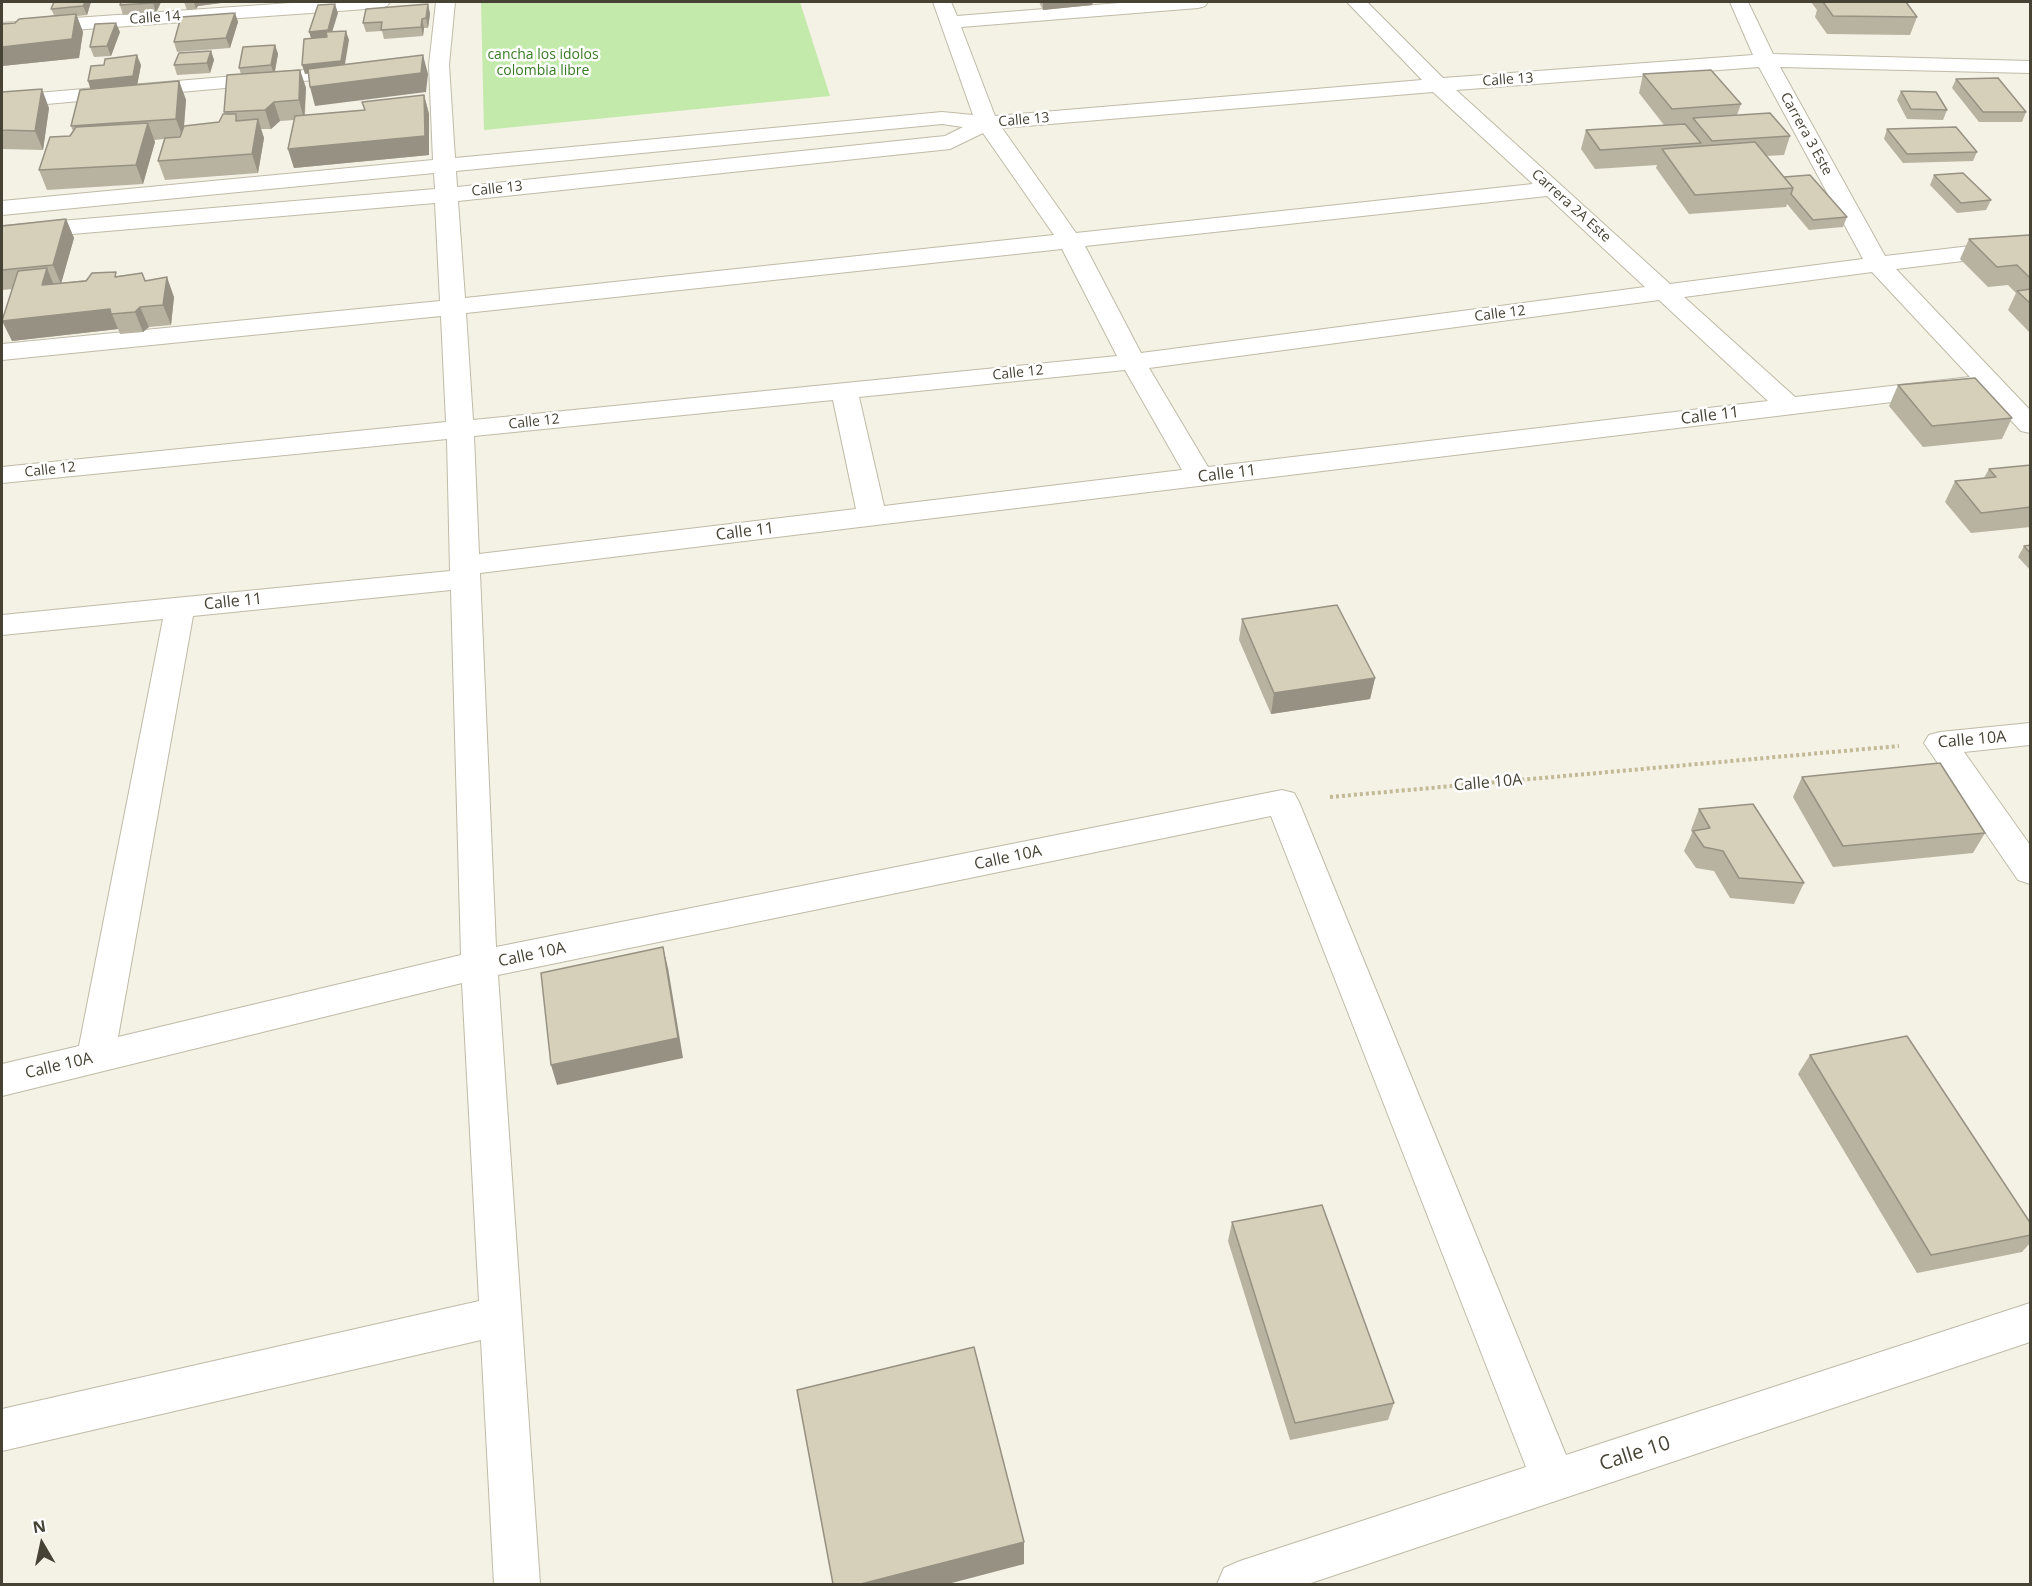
<!DOCTYPE html>
<html>
<head>
<meta charset="utf-8">
<style>
  body { margin:0 }
  #map { position:relative; width:2032px; height:1586px; overflow:hidden; background:#f4f1e5; font-family:"Open Sans",sans-serif }
  canvas { display:block }
  .frame { position:absolute; inset:0; border:3px solid #464234; pointer-events:none }
  .north { position:absolute; left:12px; top:1514px; width:60px; height:60px; -webkit-text-stroke:4px #fff; paint-order:stroke; rotate:351deg; font-size:16px; font-weight:700; line-height:24px; text-align:center; color:#464234 }
  .north::after { content:''; display:block; margin:auto; width:21px; height:27px; background:#464234; clip-path:polygon(50% 0,100% 100%,50% 72%,0 100%) }
</style>
</head>
<body>
<div id="map">
<canvas width="2032" height="1586"></canvas>
<div class="frame"></div>
<div class="north">N</div>
</div>
<script>
const c = document.querySelector('canvas').getContext('2d');
c.lineJoin = 'round';
function fillPath(path, color) { c.fillStyle = color; c.fill(path, 'evenodd'); }
const poly = rows => new Path2D(rows.map(r => 'M' + r).join(''));
function trace(path, color, width, dash) { c.strokeStyle = color; c.lineWidth = width; c.lineCap = dash ? 'butt' : 'round'; c.setLineDash(dash || []); c.stroke(path); }
function write(font, color, halo, rows, align = 'center') {
  c.font = font + ' "Open Sans",sans-serif'; c.lineWidth = 5; c.setLineDash([]); c.textBaseline = 'middle'; c.strokeStyle = halo; c.fillStyle = color; for (const [text, x, y, turn = 0] of rows) {
    c.save(); c.translate(x, y); c.rotate((+turn || 0) * Math.PI / 180); c.textAlign = isNaN(turn) ? turn : align; if (halo) c.strokeText(text, 0, 0); c.fillText(text, 0, 0); c.restore();
  }
}
fillPath(poly([
  [481,2,800,2,830,96,484,130]
]), '#c4eaab');
const street = poly([
  [305,2,390,2,387,6,380,8,2,35,2,23,305,2],
  [436,2,455,2,449,65,455,158,942,112,973,115,933,2,951,2,957,16,1132,2,1208,2,1205,6,1198,8,961,27,995,116,1422,80,1347,2,1367,2,1443,78,1753,55,1730,2,1748,2,1773,54,2030,61,2030,73,1780,67,1885,256,2030,239,2030,253,1896,269,2030,410,2030,433,2021,431,1983,391,480,573,496,947,1282,790,1294,793,1299,802,1566,1455,2030,1303,2030,1342,1308,1584,1217,1584,1224,1568,1240,1561,1526,1467,1271,816,498,975,540,1584,494,1584,481,1340,2,1451,2,1409,479,1301,462,983,2,1096,2,1064,79,1046,163,619,2,635,2,615,450,571,447,439,2,483,2,467,446,422,441,316,2,360,2,344,440,301,435,203,2,240,2,226,435,189,434,173,2,215,2,201,433,160,429,65,436,2],
  [1759,67,1863,259,1670,284,1456,90,1759,67],
  [1433,92,1533,184,1076,233,1002,128,1433,92],
  [942,124,963,127,945,136,457,187,456,171,942,124],
  [983,133,1054,235,465,298,458,201,950,149,983,133],
  [1547,196,1645,287,1141,353,1085,246,1547,196],
  [1062,249,1117,356,473,420,466,313,1062,249],
  [1872,272,1970,377,1795,397,1684,297,1872,272],
  [1659,300,1768,401,1208,467,1149,368,1659,300],
  [1125,370,1182,470,884,506,859,397,1125,370],
  [833,400,856,509,479,554,474,436,833,400],
  [451,590,461,955,118,1037,193,616,451,590],
  [352,66,359,68,362,72,359,76,2,108,2,96,352,66],
  [2030,723,2030,745,1964,752,2030,845,2030,884,2018,880,1924,743,1929,735,1940,732,2030,723]
]);
trace(street, '#bfbba7', 2);
trace(poly([
  [1330,797,1899,746]
]), '#c2b997', 4, [3, 3]);
fillPath(street, '#fff');
fillPath(poly([
  [54,2,91,2,87,15,77,16,83,32,79,58,2,66,2,24,15,23,54,15,51,9],
  [121,2,161,2,156,13,123,15,120,5],
  [184,2,221,2,221,3,198,6,196,9,187,10],
  [1039,2,1093,2,1092,5,1043,10],
  [1811,2,1906,2,1917,17,1910,35,1827,34,1815,17,1817,10],
  [428,4,430,14,428,28,424,28,423,36,384,39,382,31,366,32,363,23],
  [235,13,238,22,230,48,177,52,174,42],
  [120,32,111,56,94,57,90,47],
  [275,45,278,54,275,72,300,70,306,88,305,115,364,110,424,95,429,114,429,155,294,168,288,149,294,120,280,121,271,129,261,129,264,138,258,173,165,180,158,161,164,139,154,140,155,142,143,184,47,190,39,170,73,131,71,126,91,89,141,65,137,85,179,81,186,100,184,126,219,122,225,114,224,112,241,74,239,68],
  [211,51,214,60,210,73,177,75,174,65],
  [1643,74,1741,104,1737,115,1790,136,1784,155,1766,156,1784,177,1847,217,1843,227,1809,230,1787,204,1786,207,1689,214,1656,168,1657,165,1595,169,1581,149,1586,130,1664,125,1639,93],
  [1956,79,2026,112,2022,122,1979,122,1952,88],
  [1901,91,1947,110,1943,120,1907,119,1897,100],
  [2,92,49,108,43,150,2,149],
  [1887,129,1977,152,1973,161,1903,163,1884,139],
  [1934,175,1991,200,1986,210,1957,213,1930,185],
  [66,219,74,238,61,283,142,273,146,281,174,297,171,325,149,327,143,332,120,334,118,329,12,341,13,289,2,290,2,226],
  [2031,235,2031,333,2030,333,2008,310,2016,293,2008,285,1988,287,1960,259,1969,239],
  [1898,385,2012,418,2002,439,1923,447,1889,406],
  [2031,465,2031,527,1971,533,1945,502,1955,481,1984,478,1989,469],
  [2031,545,2031,571,2018,557,2024,546],
  [1242,619,1375,678,1370,699,1271,714,1239,640],
  [1802,777,1985,833,1973,853,1833,867,1793,797],
  [1699,809,1804,883,1794,904,1730,898,1714,871,1696,868,1684,851,1692,833,1691,830],
  [1810,1055,2031,1224,2031,1242,2022,1252,1917,1273,1798,1074],
  [1232,1222,1394,1403,1388,1420,1290,1440,1228,1241]
]), '#b8b2a0');
fillPath(poly([
  [85,2,91,2,87,15,83,6],
  [153,2,161,2,156,13,153,3],
  [194,2,221,2,221,3,198,6,196,9],
  [1043,2,1093,2,1092,5,1043,10],
  [335,4,338,13,330,39,312,41,309,32],
  [428,4,430,14,428,28,426,18],
  [235,13,238,22,230,48,226,38],
  [76,14,83,32,79,58,2,66,2,47],
  [422,19,424,28,423,36,421,27],
  [116,23,120,32,111,56,107,46],
  [346,31,349,40,344,70,305,74,302,65],
  [275,45,278,54,274,75,271,65],
  [211,51,214,60,210,73,207,63],
  [137,55,141,65,137,86,91,91,88,81],
  [423,55,428,74,426,92,315,106,310,87],
  [300,70,306,88,304,119,299,100],
  [179,81,186,100,183,138,176,119],
  [42,89,49,108,43,150,35,131],
  [424,95,429,114,429,155,294,168,288,149],
  [274,102,280,121,271,129,265,110],
  [258,119,264,138,258,173,252,154],
  [148,123,155,142,143,184,136,165],
  [66,219,74,238,61,284,53,265],
  [47,268,55,288,42,285],
  [167,277,174,297,171,325,163,305],
  [140,307,149,327,143,332,135,312],
  [110,309,118,329,12,341,2,321],
  [1375,678,1370,699,1271,714,1274,693],
  [663,947,668,968,683,1058,557,1085,551,1065],
  [1024,1542,1024,1564,948,1584,861,1584]
]), '#969182');
const building = poly([
  [54,2,85,2,83,6,51,9,54,2],
  [121,2,153,2,153,3,120,5,121,2],
  [1823,2,1906,2,1917,17,1833,16,1823,2],
  [335,4,328,30,309,32,318,5,335,4],
  [428,4,426,18,422,19,421,27,381,30,382,22,363,23,366,9,428,4],
  [235,13,226,38,174,42,181,17,235,13],
  [76,14,72,39,2,47,2,24,15,23,19,19,76,14],
  [116,23,107,46,90,47,95,24,116,23],
  [346,31,341,61,302,65,304,39,327,37,326,32,346,31],
  [275,45,271,65,239,68,243,47,275,45],
  [211,51,207,63,174,65,179,53,211,51],
  [137,55,133,76,88,81,91,66,104,65,105,59,137,55],
  [423,55,421,73,310,87,308,69,423,55],
  [300,70,299,100,274,102,265,110,224,112,227,75,300,70],
  [1711,70,1741,104,1672,109,1643,74,1711,70],
  [1998,78,2026,112,1983,112,1956,79,1998,78],
  [179,81,176,119,71,126,80,90,179,81],
  [42,89,35,131,2,130,2,92,42,89],
  [1901,91,1936,92,1947,110,1911,109,1901,91],
  [424,95,425,136,288,149,295,116,365,110,362,102,424,95],
  [1770,113,1790,136,1712,141,1693,118,1770,113],
  [223,114,236,114,236,121,258,119,252,154,158,161,165,138,180,137,184,126,219,122,223,114],
  [148,123,136,165,39,170,50,137,70,136,76,127,148,123],
  [1685,124,1701,143,1600,150,1586,130,1685,124],
  [1956,127,1977,152,1907,154,1887,129,1956,127],
  [1755,142,1793,188,1695,195,1662,149,1755,142],
  [1963,173,1991,200,1961,203,1934,175,1963,173],
  [1810,175,1847,217,1813,220,1791,194,1793,188,1784,177,1810,175],
  [66,219,53,265,2,270,2,226,66,219],
  [2030,235,2031,279,2017,265,1997,267,1969,239,2030,235],
  [47,268,42,285,86,281,92,273,116,272,115,277,142,273,145,281,167,277,163,305,140,307,135,312,111,314,110,309,2,321,18,271,47,268],
  [2031,289,2031,304,2017,291,2031,289],
  [1975,378,2012,418,1932,426,1898,385,1975,378],
  [2031,465,2031,507,1981,513,1955,481,1996,477,1989,469,2031,465],
  [2031,545,2031,554,2024,546,2031,545],
  [1337,605,1375,678,1274,693,1242,619,1337,605],
  [1940,763,1985,833,1843,846,1802,777,1940,763],
  [1753,804,1804,883,1739,878,1723,851,1704,847,1693,831,1710,828,1699,809,1753,804],
  [663,947,678,1038,551,1065,541,973,663,947],
  [1907,1036,2031,1224,2031,1235,1931,1255,1810,1055,1907,1036],
  [1322,1205,1394,1403,1295,1423,1232,1222,1322,1205],
  [974,1347,1024,1542,861,1584,833,1584,797,1390,974,1347]
]);
fillPath(building, '#d6cfba');
trace(building, '#969182', 1.5);
write('14px', '#464234', '#fff', [
  ["Calle 14",155,18,-4],
  ["Calle 13",1508,80,-4],
  ["Calle 13",1024,120,-5],
  ["Carrera 3 Este",1806,134,61],
  ["Calle 13",497,189,-6],
  ["Carrera 2A Este",1571,206,42],
  ["Calle 12",1500,314,-7],
  ["Calle 12",1018,373,-6],
  ["Calle 12",534,422,-6],
  ["Calle 12",50,470,-6]
]);
write('14px', '#387b24', '#fff', [
  ["cancha los idolos",543,55],
  ["colombia libre",543,71]
]);
write('16px', '#464234', '#fff', [
  ["Calle 11",1710,416,-7],
  ["Calle 11",1227,474,-7],
  ["Calle 11",745,532,-7],
  ["Calle 11",233,602,-6],
  ["Calle 10A",1972,740,-5],
  ["Calle 10A",1488,783,-5],
  ["Calle 10A",1008,858,-12],
  ["Calle 10A",532,955,-12],
  ["Calle 10A",59,1066,-13]
]);
write('20px', '#464234', '#fff', [
  ["Calle 10",1635,1454,-18]
]);
</script>
</body>
</html>
